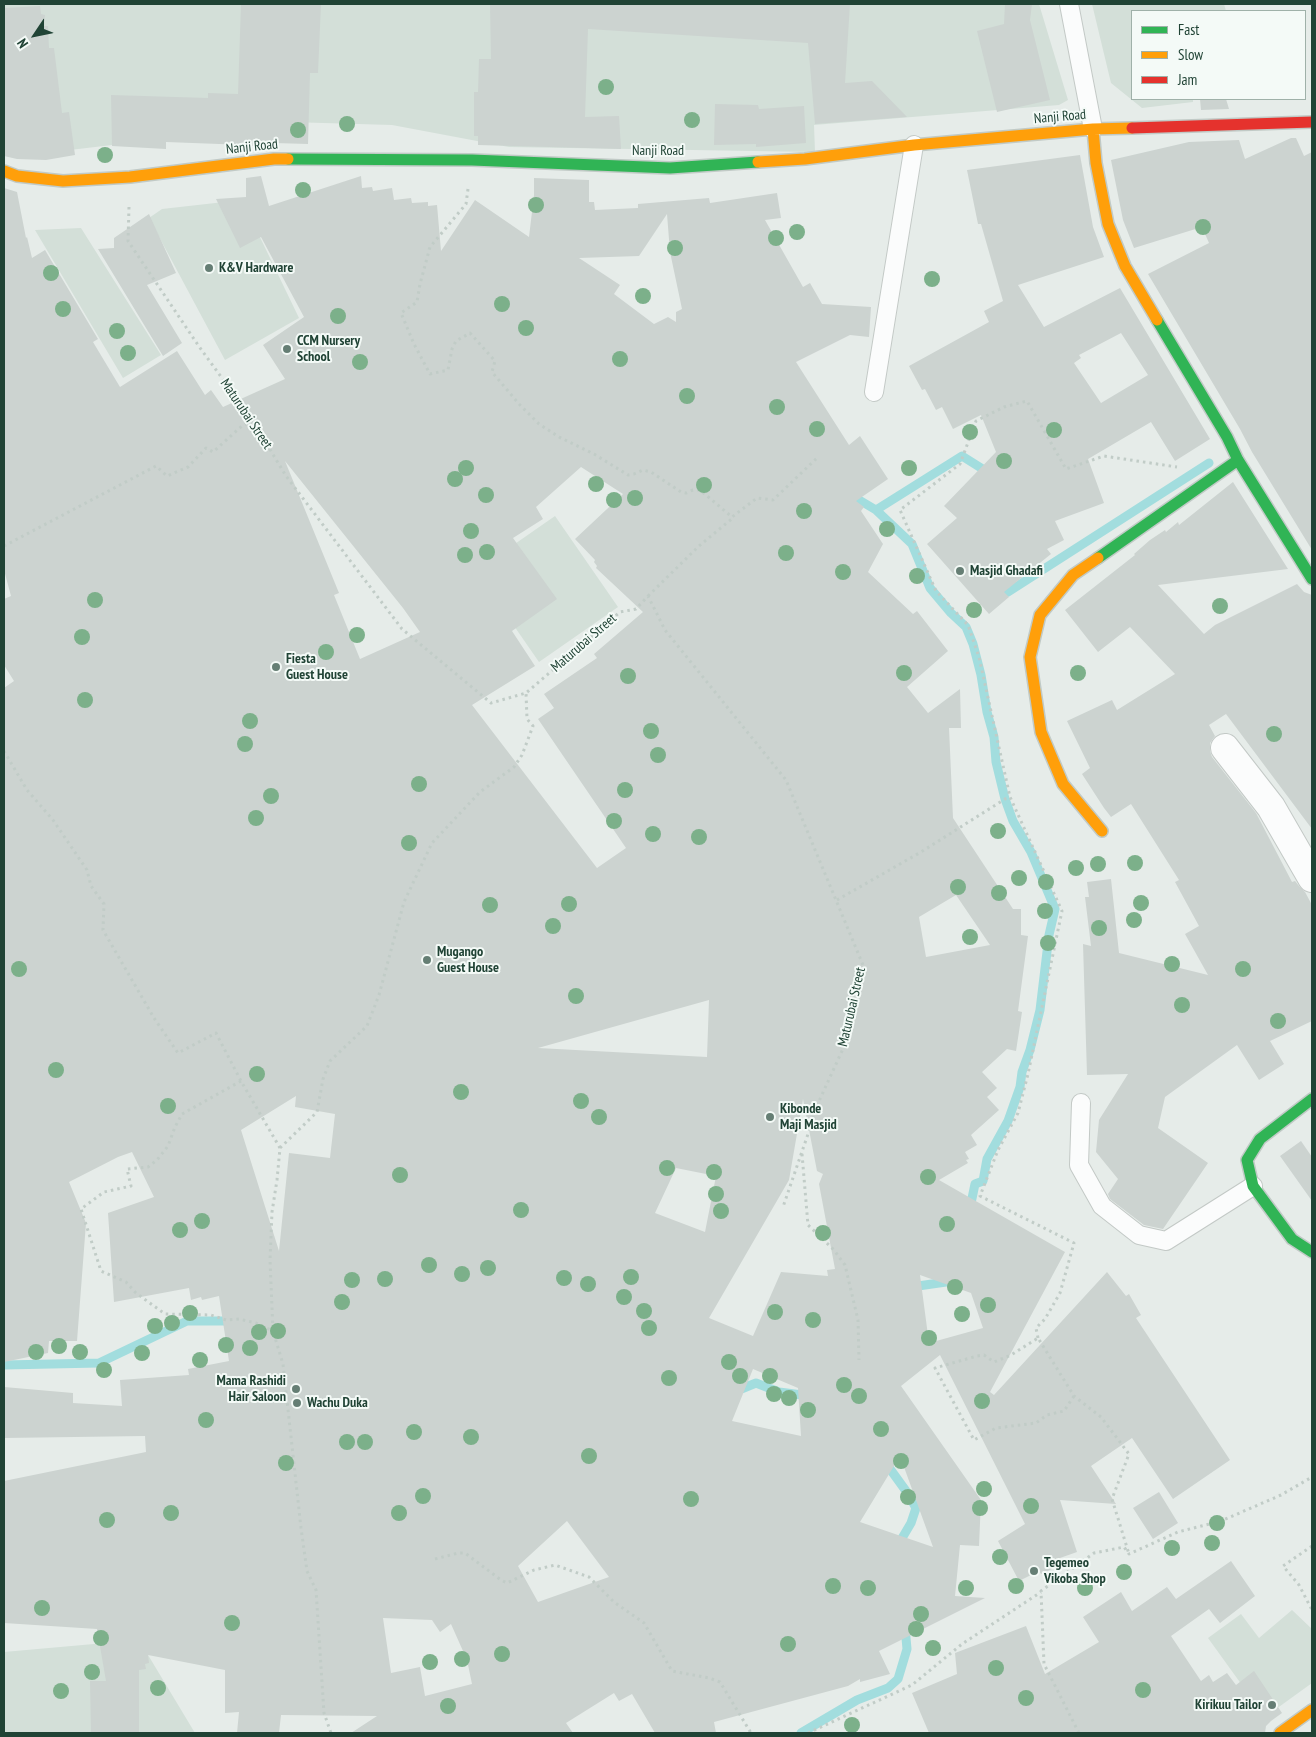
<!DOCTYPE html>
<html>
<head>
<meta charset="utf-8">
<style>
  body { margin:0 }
  #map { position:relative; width:1316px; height:1737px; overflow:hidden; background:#e6ece9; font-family:"PT Sans Narrow",sans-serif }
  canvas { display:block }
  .frame { position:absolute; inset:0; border:5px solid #204335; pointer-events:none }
  .legend { position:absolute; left:1131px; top:10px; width:175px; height:90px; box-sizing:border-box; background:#f4faf7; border:1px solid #9fb1a9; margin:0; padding:6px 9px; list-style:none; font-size:15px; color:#204335 }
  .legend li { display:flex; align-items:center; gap:10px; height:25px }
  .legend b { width:25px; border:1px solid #9fb1a9 }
  .north { position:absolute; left:10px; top:10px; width:50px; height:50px; -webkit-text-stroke:4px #f4faf7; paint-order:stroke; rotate:236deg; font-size:14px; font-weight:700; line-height:20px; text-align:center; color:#204335 }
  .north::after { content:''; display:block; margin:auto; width:18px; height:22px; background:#204335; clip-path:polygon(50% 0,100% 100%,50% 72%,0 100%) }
</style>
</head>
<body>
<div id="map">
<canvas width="1316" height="1737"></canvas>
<div class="frame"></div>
<ul class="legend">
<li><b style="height:6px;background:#30b455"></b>Fast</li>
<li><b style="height:6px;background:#ff9f0a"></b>Slow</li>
<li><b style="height:6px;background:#e5322d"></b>Jam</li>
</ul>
<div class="north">N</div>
</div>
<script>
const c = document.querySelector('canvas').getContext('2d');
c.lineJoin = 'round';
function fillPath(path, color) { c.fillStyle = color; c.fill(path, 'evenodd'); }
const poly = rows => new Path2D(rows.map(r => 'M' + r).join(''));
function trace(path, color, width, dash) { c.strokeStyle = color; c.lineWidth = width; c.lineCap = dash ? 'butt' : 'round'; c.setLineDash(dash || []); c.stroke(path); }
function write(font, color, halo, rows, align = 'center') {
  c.font = font + ' "PT Sans Narrow",sans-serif'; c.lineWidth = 4; c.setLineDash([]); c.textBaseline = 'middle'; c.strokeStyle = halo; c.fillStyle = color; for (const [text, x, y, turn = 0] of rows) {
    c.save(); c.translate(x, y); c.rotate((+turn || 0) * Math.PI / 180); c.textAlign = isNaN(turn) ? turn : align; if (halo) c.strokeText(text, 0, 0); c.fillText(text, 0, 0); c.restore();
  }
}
fillPath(poly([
  [4,4,254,4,253,141,154,140,53,152,4,142],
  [257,4,1039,4,1068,100,1059,105,814,125,815,152,509,147,392,125,255,121],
  [1092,4,1224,4,1226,11,1132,11,1132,99,1193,99,1193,102,1142,108,1111,83],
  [242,200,299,318,225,360,149,218,162,209],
  [81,228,161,355,123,378,35,230],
  [555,516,618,607,539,662,476,571],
  [1292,1610,1312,1629,1312,1683,1265,1717,1208,1638,1241,1614,1259,1638],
  [139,1640,195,1733,4,1733,4,1652]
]), '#d3dfd8');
trace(poly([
  [849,494,876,510,912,544,930,588,951,613,966,627,973,644,981,675,987,712,994,737,996,762,1005,799,1013,821,1031,852,1055,909,1049,935,1040,1010,1030,1050,1022,1072,1020,1087,1008,1121,987,1159,983,1181,975,1184,970,1208],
  [876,510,962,456,989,473],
  [999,583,1008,592,1209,463],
  [911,1287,953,1281],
  [4,1365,99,1363,187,1321,234,1321],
  [734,1392,756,1383,779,1392,810,1396],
  [885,1462,906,1491,916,1508,911,1523,898,1545],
  [801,1733,857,1700,888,1688,898,1679,907,1649,905,1627]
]), '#a2ddde', 9);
fillPath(poly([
  [241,4,321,4,318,73,310,73,308,144,274,143,246,147,246,145,166,142,166,149,112,146,111,95,208,98,208,93,238,94],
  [490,4,850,4,845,83,872,81,907,117,815,124,808,43,588,29,585,117,619,116,621,149,478,145,478,136,474,136,474,92,478,92,479,59,491,59],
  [1005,4,1032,4,1030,20,1050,100,997,112,977,31,1004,24],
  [40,6,41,14,45,15,44,26,48,26,49,48,54,48,62,113,69,112,75,155,46,160,17,159,4,156,4,8],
  [1200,99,1226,99,1229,109,1201,110],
  [715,104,758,105,759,109,804,106,806,143,756,147,756,144,714,145],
  [1291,138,1296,138,1304,156,1312,152,1312,550,1252,452,1240,429,1148,274,1209,243,1202,227,1134,248,1123,220,1111,160,1189,142,1239,140,1245,159],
  [1080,155,1093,227,1104,257,1018,285,1044,327,1120,288,1210,439,1175,461,1151,422,1088,459,1104,503,1055,521,1064,540,1047,549,1051,554,1004,592,1009,597,989,614,927,544,957,518,944,506,996,452,981,415,953,429,942,407,936,410,925,389,922,390,909,366,989,322,984,311,1003,301,981,224,978,224,967,170],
  [1121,333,1148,375,1101,403,1074,363,1081,358,1079,355],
  [261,176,269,206,361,176,362,188,372,187,373,191,392,188,394,200,411,198,412,203,428,202,428,206,437,205,441,251,475,200,529,237,534,195,534,178,589,180,589,202,594,202,595,210,638,208,638,204,709,198,710,203,777,193,781,218,765,220,803,287,810,283,822,304,871,307,869,337,850,335,796,362,849,445,860,436,888,479,856,501,864,507,861,511,883,544,868,572,913,614,917,611,948,651,907,687,928,713,960,689,961,728,949,728,953,818,1013,909,1021,909,1021,935,1028,936,1018,1011,1022,1012,1016,1051,1007,1049,982,1072,997,1088,987,1097,999,1110,971,1135,977,1145,965,1152,969,1159,966,1160,968,1163,939,1180,1065,1252,990,1392,994,1395,1107,1272,1126,1296,1129,1294,1141,1315,1136,1318,1230,1460,1173,1499,1132,1438,1091,1466,1116,1504,1060,1500,1077,1552,1060,1558,1063,1564,1041,1574,1039,1571,1019,1581,998,1541,1025,1524,940,1355,901,1386,981,1500,979,1546,960,1545,955,1596,985,1598,879,1651,890,1674,860,1682,860,1679,848,1686,714,1722,716,1733,655,1733,632,1694,619,1701,614,1693,566,1723,573,1733,351,1733,377,1716,281,1715,279,1733,237,1733,239,1712,225,1713,225,1670,148,1655,149,1663,145,1664,146,1669,139,1670,139,1733,91,1733,90,1681,106,1681,97,1629,4,1623,4,1481,146,1452,145,1436,4,1438,4,1387,73,1393,73,1403,122,1406,120,1380,189,1375,188,1369,229,1361,219,1296,202,1300,201,1297,191,1300,189,1288,114,1302,108,1213,154,1197,132,1152,118,1157,69,1182,86,1223,77,1341,49,1341,48,1353,4,1362,4,688,14,681,4,665,4,599,11,596,4,570,4,188,17,192,26,238,27,237,32,258,45,250,98,339,93,342,120,387,177,351,205,395,211,390,223,407,285,379,263,345,304,317,261,237,240,248,216,199,246,197,246,178],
  [667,214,670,252,682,309,676,312,676,322,668,317,654,324,614,294,620,285,579,258,639,256],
  [285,461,403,608,420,632,360,659,334,595,339,593],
  [581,467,623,494,575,539,595,560,594,562,597,566,596,568,643,612,594,654,597,658,544,694,554,708,538,719,626,848,597,868,472,705,535,666,512,631,557,599,513,538,543,519,536,507],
  [956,895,990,945,926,957,919,917],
  [709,1000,707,1057,538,1048],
  [296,1096,295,1107,335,1114,330,1158,289,1153,279,1251,241,1130],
  [803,1099,817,1171,823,1174,819,1184,835,1269,827,1270,828,1276,781,1272,753,1336,709,1318,789,1180],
  [676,1168,716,1176,705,1232,655,1213],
  [920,1275,971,1293,983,1328,929,1343],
  [753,1369,798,1388,801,1436,732,1421],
  [900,1456,933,1547,860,1522],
  [567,1521,609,1577,538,1602,518,1566],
  [383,1618,432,1620,440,1632,451,1624,467,1660,472,1684,425,1696,420,1667,391,1673],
  [149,214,176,273,147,285,182,343,163,356,98,249,114,248,114,238],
  [1233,482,1288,569,1158,585,1204,634,1215,625,1297,584,1304,592,1312,595,1312,829,1226,714,1209,725,1215,736,1210,743,1210,751,1212,757,1256,813,1292,882,1295,881,1299,886,1305,892,1312,905,1312,1021,1270,1041,1284,1064,1259,1080,1237,1045,1165,1097,1158,1128,1208,1163,1163,1229,1144,1225,1110,1199,1108,1194,1118,1179,1096,1152,1099,1120,1128,1074,1087,1075,1083,944,1091,946,1085,897,1089,897,1087,882,1111,879,1119,953,1208,975,1185,934,1199,926,1175,882,1179,880,1131,804,1111,817,1104,808,1082,774,1090,768,1067,721,1112,700,1117,710,1175,674,1130,627,1098,652,1065,610,1135,555,1134,554,1150,540,1165,530,1166,532,1178,522,1179,525],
  [1301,1141,1312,1157,1312,1201,1280,1156],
  [1159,1492,1178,1523,1153,1539,1133,1508],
  [1231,1561,1255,1596,1220,1623,1209,1609,1171,1636,1201,1681,1209,1675,1213,1682,1227,1673,1236,1685,1254,1671,1282,1713,1271,1721,1266,1726,1265,1733,929,1733,912,1693,957,1674,955,1653,1026,1626,1045,1674,1099,1642,1083,1617,1121,1592,1132,1611,1167,1587,1176,1599]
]), '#ccd3d0');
const lane = poly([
  [1069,4,1093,129],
  [874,392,914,145],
  [1081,1103,1079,1165,1102,1206,1139,1235,1166,1241,1253,1186]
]);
const street = poly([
  [1225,748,1271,807,1312,878]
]);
const fast = poly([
  [288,159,472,160,670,168,758,162],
  [1157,320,1227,437,1238,460,1312,579],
  [1098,558,1238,460],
  [1312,1099,1260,1139,1247,1160,1253,1186,1292,1239,1312,1252]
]);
const slow = poly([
  [1093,129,1096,163,1108,224,1125,266,1157,320],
  [758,162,805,159,914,145,1093,129,1132,128],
  [4,171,17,176,63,181,130,177,274,159,288,159],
  [1098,558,1073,575,1040,615,1030,657,1041,732,1063,784,1102,831],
  [1280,1733,1312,1710]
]);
const jam = poly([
  [1132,128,1312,122]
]);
trace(lane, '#c3c9c6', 20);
trace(street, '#c3c9c6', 30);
trace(fast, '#c1cac6', 14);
trace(slow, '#c1cac6', 14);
trace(jam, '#c1cac6', 14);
trace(poly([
  [468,189,466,204,430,247,420,284,417,302,401,313,414,344,430,374,448,370,452,349,456,341,470,333,495,361,492,372,519,404,539,424,559,437,594,454,628,475,634,474,643,470,651,472,681,492,686,493,693,490,700,490,732,517,757,498,773,500,818,457],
  [129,207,128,241,198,345,251,418,286,476,402,629,491,703,526,693,620,612,636,609,648,596,665,630,786,780,863,965,855,993,847,1040,820,1099,783,1207],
  [4,546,156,466,167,476,188,467,206,448,213,452,243,425,249,423,251,418],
  [648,596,699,546,734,517],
  [4,751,27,790,53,820,87,870,91,886,104,904,103,930,154,1018,178,1053,216,1033,241,1081,280,1148,277,1180,272,1212,270,1260,273,1331,283,1364,301,1528,307,1571,316,1590,324,1713,331,1733],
  [837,900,921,852,1005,799,1010,797],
  [241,1081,182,1114,175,1127,168,1146,157,1160,148,1167,127,1169,131,1186,104,1192,81,1209,101,1271,126,1282,136,1293,165,1314,211,1315,226,1320,239,1319,256,1323,273,1331],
  [280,1148,317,1112,323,1079,330,1061,367,1026,379,995,404,902,432,843,480,792,514,767,522,755,533,726,527,719,526,693],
  [802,1154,808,1225,834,1250,845,1265,858,1320,859,1360],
  [1038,1338,1036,1328,1045,1319,1060,1293,1074,1243,980,1196,998,1150,1018,1113,1028,1074,1062,911,1010,797,979,657,968,625,936,591,900,510,960,464,976,421,1004,407,1027,401,1066,469,1104,456,1177,467],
  [1074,1396,1064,1411,1047,1415,1036,1423,996,1428,974,1440,935,1368,977,1356,984,1355,994,1362,1011,1355,1038,1338,1074,1396,1101,1417,1129,1454,1112,1499,1129,1554],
  [1312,1546,1283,1566,1299,1585,1312,1610],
  [435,1559,458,1553,465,1553,501,1580,507,1583,534,1570,555,1565,589,1577,614,1602,644,1623,672,1671,709,1678,720,1682,751,1733],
  [808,1733,912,1685,962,1644,1041,1592],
  [1079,1733,1044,1664,1041,1591,1094,1553,1124,1547,1129,1554,1178,1532,1221,1521,1281,1495,1312,1477]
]), '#c1ccc7', 3, [2.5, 4]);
trace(lane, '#fbfcfc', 18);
trace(street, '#fbfcfc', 28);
trace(fast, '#30b455', 11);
trace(slow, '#ff9f0a', 11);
trace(jam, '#e5322d', 11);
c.fillStyle = '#7cb08a';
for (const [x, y] of [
  [606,87],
  [692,120],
  [347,124],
  [298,130],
  [105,155],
  [303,190],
  [536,205],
  [1203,227],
  [797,232],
  [776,238],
  [675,248],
  [51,273],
  [932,279],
  [643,296],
  [502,304],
  [63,309],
  [338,316],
  [526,328],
  [117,331],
  [128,353],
  [620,359],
  [360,362],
  [687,396],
  [777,407],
  [817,429],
  [1054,430],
  [970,432],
  [1004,461],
  [466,468],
  [909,468],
  [455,479],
  [596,484],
  [704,485],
  [486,495],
  [635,498],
  [614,500],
  [804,511],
  [887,529],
  [471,531],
  [487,552],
  [786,553],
  [465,555],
  [843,572],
  [917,576],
  [95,600],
  [1220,606],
  [974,610],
  [357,635],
  [82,637],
  [326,652],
  [904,673],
  [1078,673],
  [628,676],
  [85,700],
  [250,721],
  [651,731],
  [1274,734],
  [245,744],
  [658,755],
  [419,784],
  [625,790],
  [271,796],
  [256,818],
  [614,821],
  [998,831],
  [653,834],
  [699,837],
  [409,843],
  [1135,863],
  [1098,864],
  [1076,868],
  [1019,878],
  [1046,882],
  [958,887],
  [999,893],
  [1141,903],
  [569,904],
  [490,905],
  [1045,911],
  [1134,920],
  [553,926],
  [1099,928],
  [970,937],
  [1048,943],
  [1172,964],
  [19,969],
  [1243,969],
  [576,996],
  [1182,1005],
  [1278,1021],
  [56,1070],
  [257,1074],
  [461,1092],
  [581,1101],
  [168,1106],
  [599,1117],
  [667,1168],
  [714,1172],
  [400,1175],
  [928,1177],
  [716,1194],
  [521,1210],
  [721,1211],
  [202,1221],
  [947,1224],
  [180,1230],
  [823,1233],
  [429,1265],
  [488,1268],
  [462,1274],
  [631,1277],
  [564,1278],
  [385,1279],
  [352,1280],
  [588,1284],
  [955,1287],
  [624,1297],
  [342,1302],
  [988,1305],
  [644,1311],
  [775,1312],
  [190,1313],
  [962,1314],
  [813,1320],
  [172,1323],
  [155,1326],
  [649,1328],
  [278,1331],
  [259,1332],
  [929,1338],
  [226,1345],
  [59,1346],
  [250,1348],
  [36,1352],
  [80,1352],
  [142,1353],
  [200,1360],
  [729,1362],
  [104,1370],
  [740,1376],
  [770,1376],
  [669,1378],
  [844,1385],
  [774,1394],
  [859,1396],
  [789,1398],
  [982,1401],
  [808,1410],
  [206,1420],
  [881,1429],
  [414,1432],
  [471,1437],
  [347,1442],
  [365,1442],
  [589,1456],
  [901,1461],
  [286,1463],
  [984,1489],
  [423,1496],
  [908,1497],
  [691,1499],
  [1031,1506],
  [980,1508],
  [171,1513],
  [399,1513],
  [107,1520],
  [1217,1523],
  [1212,1543],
  [1172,1548],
  [1000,1557],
  [1124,1572],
  [833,1586],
  [1016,1586],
  [868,1588],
  [966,1588],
  [1085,1588],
  [42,1608],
  [921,1614],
  [232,1623],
  [916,1629],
  [101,1638],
  [788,1644],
  [933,1648],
  [502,1654],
  [462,1659],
  [430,1662],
  [996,1668],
  [92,1672],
  [158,1688],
  [1143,1690],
  [61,1691],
  [1026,1698],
  [448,1706],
  [852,1725]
]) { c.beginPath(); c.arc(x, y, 8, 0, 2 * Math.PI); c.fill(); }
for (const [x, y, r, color] of [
  [209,268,5,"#657e74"],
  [287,349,5,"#657e74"],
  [960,571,5,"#657e74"],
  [276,667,5,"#657e74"],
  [427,960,5,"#657e74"],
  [770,1117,5,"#657e74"],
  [296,1389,5,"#657e74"],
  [297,1403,5,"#657e74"],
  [1034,1571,5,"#657e74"],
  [1272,1705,5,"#657e74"]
]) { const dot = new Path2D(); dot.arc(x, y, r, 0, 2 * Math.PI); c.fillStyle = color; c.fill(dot); trace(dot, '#f4faf7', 2); }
write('14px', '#204335', '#f4faf7', [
  ["Nanji Road",1060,117,-5],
  ["Nanji Road",252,147,-6],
  ["Nanji Road",658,151],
  ["Maturubai Street",246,414,56],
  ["Maturubai Street",584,643,-41],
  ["Maturubai Street",852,1007,-77]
]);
write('bold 14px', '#204335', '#f4faf7', [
  ["K&V Hardware",219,268],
  ["CCM Nursery",297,341],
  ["School",297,357],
  ["Masjid Ghadafi",970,571],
  ["Fiesta",286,659],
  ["Guest House",286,675],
  ["Mugango",437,952],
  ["Guest House",437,968],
  ["Kibonde",780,1109],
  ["Maji Masjid",780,1125],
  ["Mama Rashidi",286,1381,"right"],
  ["Hair Saloon",286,1397,"right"],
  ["Wachu Duka",307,1403],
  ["Tegemeo",1044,1563],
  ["Vikoba Shop",1044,1579],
  ["Kirikuu Tailor",1262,1705,"right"]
], 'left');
</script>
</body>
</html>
